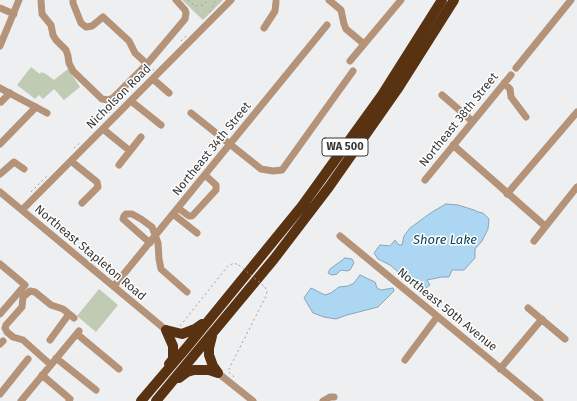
<!DOCTYPE html>
<html>
<head>
<meta charset="utf-8">
<style>
  body { margin:0 }
  canvas { display:block; background:#eeeff1 }
</style>
</head>
<body>
<canvas width="577" height="401"></canvas>
<script>
const c = document.querySelector('canvas').getContext('2d');
c.lineJoin = 'round';
function fillPath(path, color) { c.fillStyle = color; c.fill(path, 'evenodd'); }
const poly = rows => new Path2D(rows.map(r => 'M' + r).join(''));
function trace(path, color, width, dash) { c.strokeStyle = color; c.lineWidth = width; c.lineCap = dash ? 'butt' : 'round'; c.setLineDash(dash || []); c.stroke(path); }
function write(font, color, halo, rows, align = 'center') {
  c.font = font + ' "Fira Sans",sans-serif'; c.lineWidth = 3; c.setLineDash([]); c.textBaseline = 'middle'; c.strokeStyle = halo; c.fillStyle = color; for (const [text, x, y, turn = 0] of rows) {
    c.save(); c.translate(x, y); c.rotate((+turn || 0) * Math.PI / 180); c.textAlign = isNaN(turn) ? turn : align; if (halo) c.strokeText(text, 0, 0); c.fillText(text, 0, 0); c.restore();
  }
}
fillPath(poly([
  [182,0,223,0,203,20],
  [31,67,40,74,41,72,46,74,54,80,68,69,80,87,64,100,54,89,43,99,39,95,35,99,17,85],
  [99,289,118,305,96,332,77,316]
]), '#bfcbb2');
const water = poly([
  [446,204,458,205,474,210,478,212,483,213,489,219,488,229,482,241,475,249,475,258,464,270,452,270,449,277,442,277,427,280,430,285,425,289,410,282,390,265,378,259,374,253,380,245,390,246,395,240,399,245,402,245,404,236,410,228,432,212,446,204],
  [345,258,352,259,354,263,350,270,347,271,341,270,337,274,332,275,328,273,330,269,345,258],
  [360,275,375,282,377,288,381,290,393,288,394,291,378,307,347,315,336,319,324,317,313,313,304,298,311,288,325,295,331,293,339,287,348,286,354,283,360,275]
]);
fillPath(water, '#acd6f1');
trace(water, '#89a6b9', 1);
trace(poly([
  [188,0,195,6,203,5,208,0],
  [210,12,216,0],
  [181,41,188,34],
  [149,73,154,69],
  [105,117,114,108],
  [74,148,81,142],
  [31,192,48,175],
  [180,326,228,266,234,263,239,265],
  [234,377,228,371,266,296,267,291,265,287]
]), '#9f9fa1', 1, [2, 3]);
trace(poly([
  [41,0,42,14,51,25,53,35,56,40,66,50,68,56,69,63,73,71,102,99,108,100,113,98,147,64,185,19,186,13,185,10,176,0],
  [73,0,73,3,81,23,86,27,92,26,103,17,129,41,135,53,147,64],
  [329,0,341,10,344,24,346,29,364,44],
  [0,8,14,14],
  [264,28,275,11,276,2],
  [0,46,19,0],
  [350,61,401,0],
  [516,68,571,0],
  [153,79,169,93],
  [504,83,510,89,511,97,526,117],
  [0,88,47,113],
  [442,95,472,121],
  [131,101,161,125],
  [1,102,10,93],
  [191,113,261,169,273,171,282,170,353,71],
  [103,129,130,151],
  [0,144,36,107],
  [453,145,545,226],
  [71,161,97,182,98,187,82,203],
  [119,165,141,137],
  [0,174,14,162,24,169],
  [425,180,511,75],
  [0,192,166,330],
  [507,194,577,112],
  [178,208,189,216,192,216,216,190,216,185,205,175],
  [22,210,231,0],
  [173,214,197,233],
  [340,236,540,401],
  [534,241,577,187],
  [150,243,123,219,124,216,126,214,132,214,141,219,152,227,158,243,159,259,161,269,187,292],
  [0,264,25,285,0,314],
  [114,286,327,25],
  [528,308,565,339],
  [77,334,119,369],
  [50,340,69,314],
  [0,344,3,341],
  [56,358,96,390],
  [405,360,437,317],
  [51,365,23,340,13,337,7,332,5,328,6,325,22,307,23,297,30,291,35,292,51,305,63,309,74,318],
  [500,369,542,319],
  [218,373,253,401],
  [42,375,70,399,69,401],
  [0,394,28,359],
  [21,401,79,331],
  [323,401,330,397,334,397]
]), '#b49379', 7);
trace(poly([
  [166,330,182,334,195,329,202,324],
  [166,330,173,346,173,359,169,364],
  [212,336,209,348,209,355,213,366,218,373],
  [179,378,187,372,194,370,209,370,218,373],
  [141,401,187,347,302,206,382,95,442,0],
  [156,401,274,259,329,187,397,90,454,0]
]), '#583211', 10);
trace(poly([
  [239,265,265,287]
]), '#9f9fa1', 1, [2, 3]);
for (const [x, y, w] of [
  [345,147,46]
]) { const box = new Path2D(); box.roundRect(x - w / 2, y - 9, w, 18, 3); c.fillStyle = '#fff'; c.fill(box); trace(box, '#363637', 1); }
write('bold 11px', '#363637', null, [
  ["WA 500",345,147]
]);
write('12px', '#363637', '#fff', [
  ["Nicholson Road",119,97,-45],
  ["Northeast 38th Street",459,120,-51],
  ["Northeast 34th Street",212,149,-51],
  ["Northeast Stapleton Road",90,253,40],
  ["Northeast 50th Avenue",447,310,39]
]);
write('italic 13px', '#0d425e', '#fff', [
  ["Shore Lake",445,240]
]);
</script>
</body>
</html>
